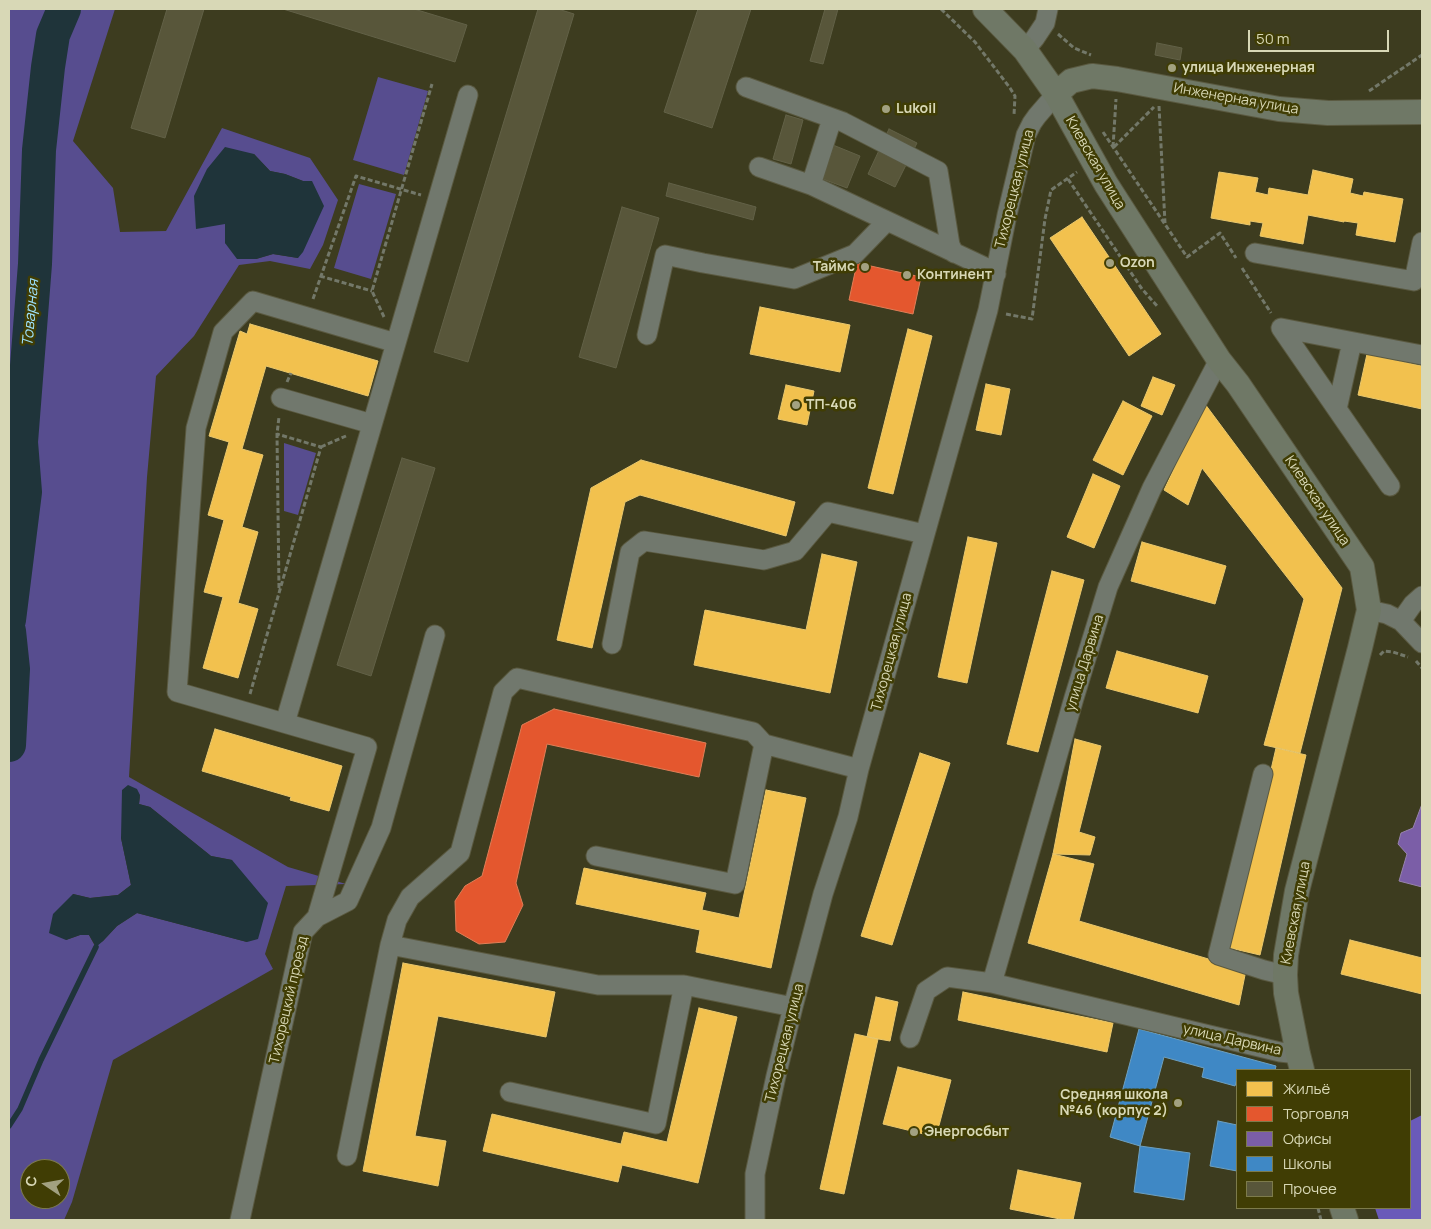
<!DOCTYPE html>
<html>
<head>
<meta charset="utf-8">
<style>
  body { margin:0 }
  #map { position:relative; width:1431px; height:1229px; overflow:hidden; background:#3d3c1f; font-family:Manrope,sans-serif }
  canvas { display:block }
  .frame { position:absolute; inset:0; border:10px solid #d8d8b6; pointer-events:none }
  .legend { position:absolute; left:1236px; top:1069px; width:175px; height:140px; box-sizing:border-box; background:#403d04; border:1px solid #7d7b4b; margin:0; padding:6px 9px; list-style:none; font-size:15px; color:#d8d8b6 }
  .legend li { display:flex; align-items:center; gap:10px; height:25px }
  .legend b { width:25px; border:1px solid #7d7b4b }
  .north { position:absolute; left:20px; top:1159px; width:50px; height:50px; box-sizing:border-box; background:#403d04; border:1px solid #7d7b4b; border-radius:50%; rotate:282deg; font-size:14px; font-weight:700; line-height:20px; text-align:center; color:#d8d8b6 }
  .north::after { content:''; display:block; margin:auto; width:18px; height:22px; background:#a2a181; clip-path:polygon(50% 0,100% 100%,50% 72%,0 100%) }
  .scale { position:absolute; left:1248px; top:30px; width:141px; height:22px; box-sizing:border-box; border:2px solid #d8d8b6; border-top:0; padding-left:6px; font-size:15px; line-height:18px; white-space:nowrap; color:#d8d8b6; -webkit-text-stroke:4px #403d04; paint-order:stroke }
</style>
</head>
<body>
<div id="map">
<canvas width="1431" height="1229"></canvas>
<div class="frame"></div>
<ul class="legend">
<li><b style="height:14px;background:#f2c14e"></b>Жильё</li>
<li><b style="height:14px;background:#e4572e"></b>Торговля</li>
<li><b style="height:14px;background:#7b5ea7"></b>Офисы</li>
<li><b style="height:14px;background:#3f88c5"></b>Школы</li>
<li><b style="height:14px;background:#58563a"></b>Прочее</li>
</ul>
<div class="north">С</div>
<div class="scale">50 m</div>
</div>
<script>
const c = document.querySelector('canvas').getContext('2d');
c.lineJoin = 'round';
function fillPath(path, color) { c.fillStyle = color; c.fill(path, 'evenodd'); }
const poly = rows => new Path2D(rows.map(r => 'M' + r).join(''));
function trace(path, color, width, dash) { c.strokeStyle = color; c.lineWidth = width; c.lineCap = dash ? 'butt' : 'round'; c.setLineDash(dash || []); c.stroke(path); }
function write(font, color, halo, rows, align = 'center') {
  c.font = font + ' Manrope,sans-serif'; c.lineWidth = 5; c.setLineDash([]); c.textBaseline = 'middle'; c.strokeStyle = halo; c.fillStyle = color; for (const [text, x, y, turn = 0] of rows) {
    c.save(); c.translate(x, y); c.rotate((+turn || 0) * Math.PI / 180); c.textAlign = isNaN(turn) ? turn : align; if (halo) c.strokeText(text, 0, 0); c.fillText(text, 0, 0); c.restore();
  }
}
fillPath(poly([
  [9,9,115,9,73,141,113,188,120,232,166,231,222,128,310,158,338,200,323,245,310,269,270,261,239,265,194,336,156,376,147,477,129,777,288,867,346,884,286,886,265,954,273,969,113,1060,72,1202,64,1220,9,1220],
  [254,154,270,171,285,174,303,181,298,258,273,254,256,259,225,243,225,224],
  [140,795,139,804,150,807,211,856,232,860,247,942,137,913,117,926,103,941,95,946,89,935,80,935,66,940,73,894,90,898,118,895,131,885,121,838],
  [30,1169,60,1169,60,1199,30,1199],
  [378,77,428,91,404,175,353,160],
  [359,184,396,194,371,279,334,268],
  [284,443,316,453,298,515,284,511]
]), '#574d8f');
fillPath(poly([
  [1422,1115,1422,1220,1379,1220,1375,1208,1410,1208,1410,1121]
]), '#6a5ab9');
fillPath(poly([
  [225,147,254,154,270,171,285,174,303,181,312,181,324,206,303,252,298,258,273,254,256,259,237,259,225,243,225,224,196,229,194,196,207,169],
  [128,785,137,789,140,795,139,804,150,807,211,856,232,860,268,903,258,939,247,942,137,913,117,926,103,941,96,947,89,935,80,935,66,940,49,933,53,914,73,894,90,898,118,895,131,885,121,838,122,790]
]), '#1f343a');
const homes = poly([
  [1313,170,1353,179,1350,193,1363,196,1364,192,1403,199,1395,242,1356,235,1358,223,1344,221,1344,222,1308,215,1303,244,1260,236,1263,223,1250,221,1250,225,1211,218,1219,172,1258,178,1255,192,1268,195,1269,188,1308,195,1313,170],
  [1082,217,1161,334,1129,356,1050,238,1082,217],
  [760,307,850,325,840,372,750,354,760,307],
  [250,324,378,361,368,396,266,366,242,449,263,455,242,527,258,532,238,603,258,609,238,678,203,668,223,597,204,592,224,520,208,515,229,442,209,436,240,331,247,334,250,324],
  [908,329,932,336,893,494,868,488,908,329],
  [1367,354,1422,366,1422,409,1358,395,1367,354],
  [1153,377,1175,385,1162,415,1141,406,1153,377],
  [986,384,1010,389,1001,435,976,430,986,384],
  [786,385,814,391,807,425,778,419,786,385],
  [1123,401,1152,416,1123,475,1093,460,1123,401],
  [1205,404,1342,588,1300,753,1264,745,1304,599,1202,468,1188,505,1164,490,1205,404],
  [641,460,795,502,786,536,640,495,625,502,592,648,557,640,591,488,641,460],
  [1093,474,1120,486,1094,548,1067,537,1093,474],
  [968,537,997,543,967,683,938,677,968,537],
  [1142,542,1226,566,1215,604,1131,581,1142,542],
  [822,554,857,562,830,693,694,665,705,610,806,630,822,554],
  [1052,571,1084,580,1038,752,1007,744,1052,571],
  [1117,651,1208,676,1198,713,1106,688,1117,651],
  [215,729,342,766,329,811,290,800,291,797,202,771,215,729],
  [1075,739,1101,746,1079,832,1095,837,1090,855,1053,854,1075,739],
  [1276,748,1306,755,1260,955,1230,948,1276,748],
  [920,753,950,763,892,945,861,936,920,753],
  [766,790,806,798,771,968,696,952,700,930,576,904,584,868,706,893,702,910,739,918,766,790],
  [1053,854,1094,864,1079,921,1246,970,1239,1005,1028,943,1053,854],
  [1350,940,1422,958,1422,994,1341,974,1350,940],
  [403,963,555,992,546,1037,438,1016,415,1136,446,1141,438,1186,363,1171,403,963],
  [963,992,1113,1023,1107,1052,958,1020,963,992],
  [876,997,898,1002,890,1041,867,1037,876,997],
  [699,1008,737,1017,698,1183,622,1165,618,1182,483,1151,492,1114,621,1144,624,1132,667,1142,699,1008],
  [855,1034,878,1039,844,1194,820,1189,855,1034],
  [898,1067,951,1080,936,1137,883,1124,898,1067],
  [1018,1170,1081,1183,1073,1220,1065,1220,1010,1209,1018,1170]
]);
fillPath(homes, '#f2c14e');
trace(homes, '#eac86d', 1);
const shops = poly([
  [857,263,921,277,913,314,849,300,857,263],
  [554,709,706,743,699,777,547,744,516,883,523,905,505,942,479,944,456,931,455,901,465,886,482,876,522,725,554,709]
]);
fillPath(shops, '#e4572e');
trace(shops, '#e07e57', 1);
const offices = poly([
  [1422,804,1422,887,1399,881,1407,854,1398,844,1401,833,1413,828,1422,804]
]);
fillPath(offices, '#7b5ea7');
trace(offices, '#9783ac', 1);
const schools = poly([
  [1139,1029,1276,1066,1275,1070,1237,1070,1237,1079,1235,1086,1202,1077,1204,1068,1164,1057,1140,1146,1110,1137,1139,1029],
  [1218,1121,1237,1125,1237,1171,1210,1166,1218,1121],
  [1140,1146,1190,1153,1184,1200,1134,1192,1140,1146]
]);
fillPath(schools, '#3f88c5');
trace(schools, '#6da0c0', 1);
trace(poly([
  [9,1126,20,1109,41,1060,96,947]
]), '#1f343a', 5.5);
trace(poly([
  [9,620,25,492,21,442,35,264,39,150,48,67,53,35,64,9],
  [9,631,13,669,9,745]
]), '#1f343a', 34);
const building = poly([
  [167,9,204,9,165,138,131,128,167,9],
  [283,9,414,9,467,25,455,62,283,9],
  [538,9,558,9,574,14,468,362,434,352,538,9],
  [698,9,751,9,712,128,664,112,698,9],
  [825,9,838,9,823,64,810,61,825,9],
  [1157,43,1182,48,1180,60,1155,55,1157,43],
  [786,115,803,120,791,164,773,159,786,115],
  [889,129,917,143,895,187,868,174,889,129],
  [833,145,860,156,847,188,820,178,833,145],
  [669,183,756,207,753,220,666,196,669,183],
  [622,207,659,218,616,368,579,357,622,207],
  [402,458,435,468,371,676,337,665,402,458]
]);
fillPath(building, '#58563a');
trace(building, '#626147', 1);
const minor = poly([
  [1025,50,1035,38,1045,23,1048,9],
  [746,87,843,122,938,171,950,245,954,253],
  [759,167,811,185,987,268,996,274],
  [811,185,832,119],
  [1255,253,1414,281,1422,242],
  [647,335,665,255,703,263,794,279,855,254,887,221],
  [281,398,372,424],
  [1337,409,1352,342],
  [1390,486,1281,328,1422,355],
  [1369,610,1387,614,1401,621,1422,643],
  [1401,621,1413,604,1422,596],
  [612,644,630,552,644,541,764,560,795,551,828,512,924,534],
  [285,723,396,343],
  [1263,774,1218,955,1264,970,1285,975],
  [596,856,735,884,764,744,859,769],
  [317,917,367,747,177,692,196,428,223,332,253,301,396,343,468,95],
  [390,945,598,985,684,985],
  [992,983,1074,698,1108,587,1152,488,1219,360],
  [910,1038,926,991,947,977,992,983,1280,1052,1298,1054],
  [510,1092,656,1124,684,985,793,1007],
  [347,1156,390,945,397,920,410,897,460,853,503,692,517,678,753,732,764,744],
  [240,1220,303,932,317,917,348,901,381,828,435,635],
  [755,1220,755,1174,776,1076,793,1007,823,894,848,817,859,769,988,310,1007,215,1026,135,1032,123,1037,116,1056,94]
]);
const major = poly([
  [985,9,1025,50,1056,94,1106,184,1219,360,1238,384,1362,567,1369,610,1360,648,1297,891,1286,955,1285,975,1286,993,1298,1054,1302,1070],
  [1056,94,1071,81,1092,76,1117,79,1279,109,1328,113,1422,112],
  [1342,1208,1346,1220]
]);
trace(minor, '#5a5940', 21);
trace(major, '#5a5940', 26);
trace(poly([
  [941,9,975,42,1010,88,1015,96,1014,115],
  [1058,34,1074,48,1091,55],
  [1369,91,1422,55],
  [1159,106,1165,223],
  [1103,132,1187,257,1220,233,1236,258],
  [1113,147,1116,99],
  [1114,147,1154,107],
  [1068,179,1142,289,1158,307],
  [1242,268,1271,313],
  [320,276,372,291],
  [313,299,356,176,421,195],
  [1006,314,1032,319,1045,219,1051,190,1077,172],
  [384,317,372,291,432,84],
  [287,382,291,373],
  [321,447,346,436],
  [279,588,277,434,279,417],
  [1380,655,1384,651,1393,652,1408,657],
  [1416,661,1422,668],
  [250,694,321,447,277,434],
  [1318,1208,1321,1220]
]), '#737869', 3, [5, 2.5]);
trace(minor, '#71786d', 19);
trace(major, '#6f7866', 24);
for (const [x, y, r, color] of [
  [1172,68,5,"#a2a181"],
  [886,109,5,"#a2a181"],
  [1110,263,5,"#a2a181"],
  [865,267,5,"#a2a181"],
  [907,275,5,"#a2a181"],
  [796,405,5,"#a2a181"],
  [1178,1103,5,"#a2a181"],
  [914,1132,5,"#a2a181"]
]) { const dot = new Path2D(); dot.arc(x, y, r, 0, 2 * Math.PI); c.fillStyle = color; c.fill(dot); trace(dot, '#403d04', 2); }
write('bold 14px', '#d8d8b6', '#403d04', [
  ["улица Инженерная",1182,68],
  ["Lukoil",896,109],
  ["Ozon",1120,263],
  ["Таймс",855,267,"right"],
  ["Континент",917,275],
  ["ТП-406",806,405],
  ["Средняя школа",1168,1095,"right"],
  ["№46 (корпус 2)",1168,1111,"right"],
  ["Энергосбыт",924,1132]
], 'left');
write('14px', '#d8d8b6', '#403d04', [
  ["Инженерная улица",1236,99,10],
  ["Киевская улица",1095,163,60],
  ["Тихорецкая улица",1015,189,-76],
  ["Киевская улица",1317,501,56],
  ["Тихорецкая улица",892,652,-75],
  ["улица Дарвина",1085,663,-73],
  ["Киевская улица",1296,913,-79],
  ["Тихорецкий проезд",289,1000,-77],
  ["улица Дарвина",1232,1040,13],
  ["Тихорецкая улица",785,1043,-76]
]);
write('italic 15px', '#9de1fe', '#403d04', [
  ["Товарная",31,313,-85]
]);
</script>
</body>
</html>
